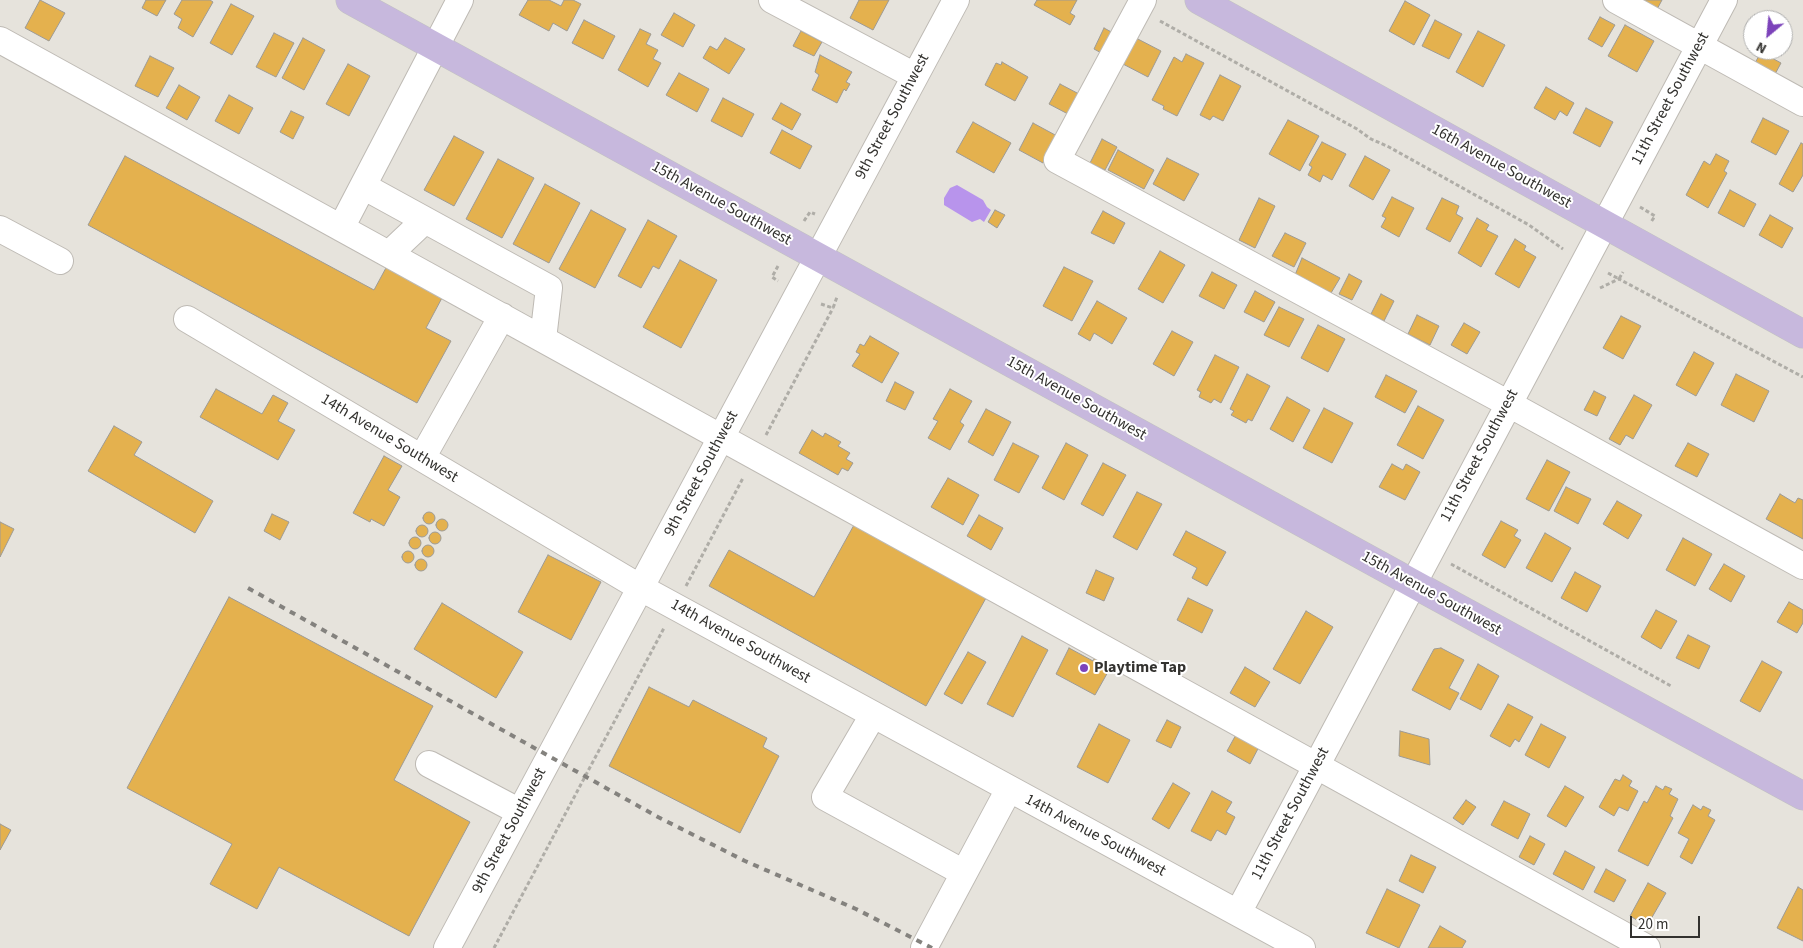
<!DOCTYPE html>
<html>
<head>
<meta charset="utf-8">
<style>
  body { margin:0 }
  #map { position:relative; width:1803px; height:948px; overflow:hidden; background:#e6e3dc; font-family:"Source Sans 3",sans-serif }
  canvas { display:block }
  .north { position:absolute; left:1743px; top:10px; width:50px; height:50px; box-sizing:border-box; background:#fff; border:1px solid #adadac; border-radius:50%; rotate:208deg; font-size:14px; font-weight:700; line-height:20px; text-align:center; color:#33322f }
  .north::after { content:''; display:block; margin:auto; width:18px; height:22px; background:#7c43ba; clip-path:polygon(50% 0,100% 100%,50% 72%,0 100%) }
  .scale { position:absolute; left:1630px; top:916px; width:70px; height:22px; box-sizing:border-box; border:2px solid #33322f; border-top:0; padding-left:6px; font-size:15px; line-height:18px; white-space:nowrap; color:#33322f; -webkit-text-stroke:4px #fff; paint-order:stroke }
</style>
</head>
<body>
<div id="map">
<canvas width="1803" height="948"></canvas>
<div class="north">N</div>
<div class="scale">20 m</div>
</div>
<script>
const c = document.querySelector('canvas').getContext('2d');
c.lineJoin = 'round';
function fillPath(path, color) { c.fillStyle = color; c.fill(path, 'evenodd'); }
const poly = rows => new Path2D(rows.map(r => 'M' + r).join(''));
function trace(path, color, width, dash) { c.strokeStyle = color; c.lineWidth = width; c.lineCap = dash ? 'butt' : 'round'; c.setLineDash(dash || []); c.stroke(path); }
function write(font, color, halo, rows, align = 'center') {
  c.font = font + ' "Source Sans 3",sans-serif'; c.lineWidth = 4; c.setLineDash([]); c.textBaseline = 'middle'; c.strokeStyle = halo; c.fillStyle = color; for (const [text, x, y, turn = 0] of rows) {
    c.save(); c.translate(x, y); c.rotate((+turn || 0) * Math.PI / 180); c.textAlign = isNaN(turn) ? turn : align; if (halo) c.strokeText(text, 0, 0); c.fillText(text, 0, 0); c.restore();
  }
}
fillPath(poly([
  [957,185,983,200,987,207,991,210,984,222,980,219,972,222,944,205,944,198,950,188]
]), '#b894ec');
const building = poly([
  [40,0,65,13,49,41,25,28,40,0],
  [146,0,166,0,157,16,142,8,146,0],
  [182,0,210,0,213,2,193,37,178,28,182,19,174,14,182,0],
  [528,0,549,0,561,6,564,0,573,0,581,4,567,31,553,23,549,31,519,15,528,0],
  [859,0,889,0,873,30,850,18,859,0],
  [1037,0,1077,0,1070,13,1075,16,1070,25,1034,5,1037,0],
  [1634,0,1662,0,1655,13,1634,0],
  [1405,1,1430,15,1414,45,1389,31,1405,1],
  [231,4,254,16,232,55,210,43,231,4],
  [674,13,695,25,683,47,661,35,674,13],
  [1600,17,1615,25,1602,47,1588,39,1600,17],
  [584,20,615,36,603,59,572,43,584,20],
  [1435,20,1462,34,1449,59,1422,46,1435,20],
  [1625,25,1654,41,1637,72,1608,56,1625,25],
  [1104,28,1115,34,1105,55,1094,49,1104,28],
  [640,29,651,34,646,44,658,50,653,59,661,63,648,87,618,70,640,29],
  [801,31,822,42,814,56,793,46,801,31],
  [1478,31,1505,45,1483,87,1456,72,1478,31],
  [274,33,294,43,276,77,256,67,274,33],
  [1134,37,1161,51,1148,77,1121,63,1134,37],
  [303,38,325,50,304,90,282,78,303,38],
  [725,38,745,49,729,74,703,58,710,46,717,50,725,38],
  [1761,52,1781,63,1774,76,1754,65,1761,52],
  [1186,54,1204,63,1177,116,1163,109,1164,106,1152,100,1174,57,1182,62,1186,54],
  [820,55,852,72,846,82,850,84,846,91,844,89,837,103,812,90,819,75,815,72,820,55],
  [150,56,174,68,158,97,135,86,150,56],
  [1002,62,1028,77,1015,101,985,85,996,63,1001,65,1002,62],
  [348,64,370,76,349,116,326,104,348,64],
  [679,73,709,89,697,112,666,95,679,73],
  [1220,75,1241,86,1223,121,1213,116,1210,120,1200,115,1220,75],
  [1060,84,1079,94,1068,114,1049,104,1060,84],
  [179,85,200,97,187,120,166,108,179,85],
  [1546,87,1574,103,1567,116,1560,111,1555,120,1534,108,1546,87],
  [229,95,253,108,239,134,215,121,229,95],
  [723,98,754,114,742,137,711,121,723,98],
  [781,103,801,114,792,130,772,119,781,103],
  [1586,108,1613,122,1600,147,1573,133,1586,108],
  [291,111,304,117,293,139,280,132,291,111],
  [1763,118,1789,131,1776,155,1751,142,1763,118],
  [1288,120,1319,136,1300,171,1269,154,1288,120],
  [973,122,1011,143,994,173,956,152,973,122],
  [1033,123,1057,136,1043,163,1019,150,1033,123],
  [782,130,812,146,800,169,770,153,782,130],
  [454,136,484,152,454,206,424,190,454,136],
  [1102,139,1117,147,1105,170,1090,163,1102,139],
  [1322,142,1346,154,1332,180,1323,175,1320,182,1308,175,1312,167,1309,165,1322,142],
  [1801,143,1803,144,1803,175,1793,192,1779,184,1801,143],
  [1118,150,1154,170,1144,189,1108,170,1118,150],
  [1716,154,1729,161,1724,171,1727,173,1708,208,1686,195,1704,161,1710,165,1716,154],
  [125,156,374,290,387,266,443,296,426,328,451,341,417,403,88,225,125,156],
  [1365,156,1390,170,1373,200,1349,186,1365,156],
  [1167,158,1199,174,1184,201,1153,184,1167,158],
  [498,159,534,178,502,238,466,219,498,159],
  [545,184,580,203,549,263,513,244,545,184],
  [1730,190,1756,204,1744,227,1718,213,1730,190],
  [1392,197,1414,208,1399,237,1381,227,1386,218,1382,216,1392,197],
  [1259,198,1275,206,1255,248,1239,240,1259,198],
  [1442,198,1459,206,1456,214,1463,218,1450,242,1426,229,1442,198],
  [591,210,626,229,595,288,559,269,591,210],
  [995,210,1005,215,997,228,988,222,995,210],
  [1103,211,1125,223,1114,244,1091,233,1103,211],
  [1770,215,1793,228,1782,248,1759,235,1770,215],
  [1477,218,1489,225,1486,230,1498,236,1481,267,1458,253,1477,218],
  [648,220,677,236,659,269,653,266,641,288,618,276,648,220],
  [1285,233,1306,243,1294,267,1272,256,1285,233],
  [1515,239,1526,246,1524,250,1536,257,1519,288,1495,274,1515,239],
  [1160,251,1185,265,1163,303,1138,289,1160,251],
  [1302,258,1340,278,1331,293,1295,275,1302,258],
  [680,260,717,280,681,348,643,327,680,260],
  [1064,267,1093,281,1072,321,1043,306,1064,267],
  [1212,272,1237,285,1224,309,1199,296,1212,272],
  [1349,274,1362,281,1352,300,1339,294,1349,274],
  [1255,291,1275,302,1264,322,1244,312,1255,291],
  [1381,294,1394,301,1384,321,1371,314,1381,294],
  [1097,301,1127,318,1112,344,1094,333,1090,341,1078,334,1097,301],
  [1279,307,1304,319,1289,347,1264,335,1279,307],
  [1417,315,1439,326,1430,345,1408,334,1417,315],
  [1621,316,1641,326,1623,359,1603,348,1621,316],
  [1464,323,1480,332,1467,354,1451,345,1464,323],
  [1318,325,1345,339,1328,372,1301,358,1318,325],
  [1172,331,1193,342,1174,376,1153,364,1172,331],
  [870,336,899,353,882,383,852,366,860,354,856,352,860,344,864,346,870,336],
  [1694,352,1714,363,1696,396,1676,385,1694,352],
  [1215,355,1239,367,1221,403,1214,399,1211,403,1199,397,1201,392,1197,390,1215,355],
  [1247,374,1270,386,1252,421,1248,419,1246,423,1231,415,1234,411,1230,409,1247,374],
  [1736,374,1769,391,1754,422,1721,405,1736,374],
  [1386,375,1417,391,1405,413,1375,397,1386,375],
  [895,382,914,392,905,410,886,401,895,382],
  [216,389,262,414,273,395,288,403,278,421,295,430,278,460,200,417,216,389],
  [950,389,972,401,960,422,964,425,950,450,928,438,938,421,933,419,950,389],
  [1594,391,1606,397,1597,416,1584,410,1594,391],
  [1634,395,1652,405,1633,439,1626,435,1620,445,1609,439,1634,395],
  [1287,397,1310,410,1293,442,1270,429,1287,397],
  [1418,406,1444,420,1423,459,1397,445,1418,406],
  [1324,408,1353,423,1332,463,1303,448,1324,408],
  [986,409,1011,422,993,456,968,442,986,409],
  [114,426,142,442,134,455,213,501,195,533,88,471,114,426],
  [812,430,823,437,825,433,841,442,838,446,850,453,846,459,853,463,848,471,842,468,838,475,799,453,812,430],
  [1013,443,1039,456,1019,493,994,480,1013,443],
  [1066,443,1088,455,1064,500,1042,488,1066,443],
  [1688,443,1709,454,1697,477,1675,466,1688,443],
  [384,456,402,466,388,490,400,497,384,526,371,519,370,522,353,513,384,456],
  [1547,460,1570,472,1549,511,1526,499,1547,460],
  [1103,463,1126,475,1103,516,1081,504,1103,463],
  [1392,464,1403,470,1406,464,1420,472,1405,500,1379,487,1392,464],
  [948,478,979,495,963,525,931,507,948,478],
  [1566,487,1591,499,1578,524,1554,511,1566,487],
  [1137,492,1162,504,1137,550,1113,537,1137,492],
  [1780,494,1795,503,1798,498,1803,500,1803,539,1766,519,1780,494],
  [1617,501,1642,515,1628,539,1603,524,1617,501],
  '423 518a6 6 0 1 1 12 0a6 6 0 1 1-12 0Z',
  [272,514,289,522,280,540,264,531,272,514],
  [979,515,1003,528,991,550,967,536,979,515],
  '436 525a6 6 0 1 1 12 0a6 6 0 1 1-12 0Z',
  [1501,521,1518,530,1514,536,1521,540,1505,568,1482,555,1501,521],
  [0,522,14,529,0,557,0,522],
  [854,525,986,598,926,706,709,586,729,550,814,597,854,525],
  '416 531a6 6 0 1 1 12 0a6 6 0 1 1-12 0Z',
  [1186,531,1226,552,1207,586,1192,578,1197,568,1173,555,1186,531],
  '429 538a6 6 0 1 1 12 0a6 6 0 1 1-12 0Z',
  [1545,533,1571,548,1552,582,1526,568,1545,533],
  '409 543a6 6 0 1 1 12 0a6 6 0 1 1-12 0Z',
  [1683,538,1712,554,1695,586,1666,570,1683,538],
  '422 551a6 6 0 1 1 12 0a6 6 0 1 1-12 0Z',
  '402 557a6 6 0 1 1 12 0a6 6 0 1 1-12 0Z',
  [548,555,601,582,571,640,518,612,548,555],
  '415 565a6 6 0 1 1 12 0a6 6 0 1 1-12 0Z',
  [1724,564,1745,576,1731,602,1709,589,1724,564],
  [1096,570,1114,578,1104,601,1086,593,1096,570],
  [1575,572,1601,586,1587,612,1561,598,1575,572],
  [229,597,433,706,394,780,470,822,409,936,279,867,257,909,210,884,232,844,127,788,229,597],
  [1188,598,1213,610,1202,633,1177,620,1188,598],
  [1789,602,1803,610,1803,623,1797,633,1777,622,1789,602],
  [442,603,523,652,496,698,414,649,442,603],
  [1656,610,1677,621,1661,649,1641,637,1656,610],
  [1306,611,1333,627,1300,684,1273,669,1306,611],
  [1688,635,1710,646,1699,669,1676,658,1688,635],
  [1022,636,1048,650,1013,717,987,704,1022,636],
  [1069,648,1093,661,1097,654,1113,663,1095,695,1056,674,1069,648],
  [1441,648,1464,660,1449,688,1459,693,1450,710,1412,690,1434,649,1441,648],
  [968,652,986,662,962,704,944,694,968,652],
  [1762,661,1782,672,1760,712,1740,701,1762,661],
  [1478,664,1499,676,1481,710,1460,699,1478,664],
  [1245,667,1270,682,1255,707,1230,693,1245,667],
  [649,687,689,707,693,700,767,738,763,747,779,756,740,833,609,766,649,687],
  [1508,704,1533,717,1519,742,1515,739,1510,747,1490,736,1508,704],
  [1167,720,1181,727,1171,748,1156,741,1167,720],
  [1099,724,1130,740,1108,783,1077,767,1099,724],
  [1541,724,1566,737,1549,768,1525,755,1541,724],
  [1238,731,1261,743,1250,764,1227,751,1238,731],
  [1400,731,1429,739,1430,765,1399,756,1400,731],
  [1623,775,1632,781,1629,786,1638,791,1628,811,1619,807,1614,816,1599,807,1615,779,1620,781,1623,775],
  [1173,783,1190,793,1169,829,1152,819,1173,783],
  [1565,786,1584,797,1566,827,1547,816,1565,786],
  [1656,786,1663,790,1665,786,1672,789,1669,794,1678,799,1670,816,1673,818,1648,866,1618,851,1644,801,1647,803,1656,786],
  [1212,791,1232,802,1226,812,1235,817,1226,835,1217,830,1211,841,1191,831,1212,791],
  [1466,800,1476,807,1463,825,1453,818,1466,800],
  [1504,801,1530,814,1518,839,1491,825,1504,801],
  [1693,805,1701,810,1703,806,1711,810,1708,816,1715,820,1692,864,1680,857,1689,839,1678,833,1693,805],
  [0,824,11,830,0,850,0,824],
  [1530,836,1545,844,1534,865,1519,857,1530,836],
  [1565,851,1595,867,1583,890,1553,874,1565,851],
  [1411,855,1436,867,1423,893,1399,881,1411,855],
  [1606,869,1626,880,1614,902,1594,892,1606,869],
  [1648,883,1666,893,1647,926,1630,916,1648,883],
  [1798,887,1803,890,1803,941,1777,928,1798,887],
  [1387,889,1420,905,1399,948,1366,933,1387,889],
  [1440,926,1466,941,1462,948,1428,948,1440,926]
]);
fillPath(building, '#e4b14e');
trace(building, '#9d9a94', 1);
const minor = poly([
  [772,0,915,76],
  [1143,0,1057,160,1509,404,1803,566],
  [1616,0,1803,103],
  [0,40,1647,948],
  [363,186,549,288,543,339],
  [341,228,460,0],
  [0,229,60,261],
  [389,254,425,220],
  [187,319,641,588,1302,948],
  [422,458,502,316],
  [873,715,825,797,964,873],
  [429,764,520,812],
  [1238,913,1724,0],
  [447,948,956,0],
  [924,948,1009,789]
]);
const major = poly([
  [350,0,1434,595,1803,796],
  [1199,0,1803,334]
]);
trace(minor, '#bebab4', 28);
trace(major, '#c2c2c1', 29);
trace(poly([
  [1160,21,1357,129,1371,139,1389,147,1529,225,1563,249],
  [1640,207,1655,216,1651,222],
  [804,221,810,212,815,214],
  [778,266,772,277,778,281],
  [1608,273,1619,279,1623,272],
  [1600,288,1619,279,1803,377],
  [821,304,833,308,837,297],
  [766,435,833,308],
  [1451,564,1671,686],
  [686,586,743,478],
  [494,948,664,628]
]), '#afada7', 3, [4, 2.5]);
trace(minor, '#fff', 26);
trace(major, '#c7b8dd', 28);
trace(poly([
  [248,588,658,817,745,861,856,909,932,948]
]), '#84827e', 4, [6, 6]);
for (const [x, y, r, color] of [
  [1084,668,5,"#7c43ba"]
]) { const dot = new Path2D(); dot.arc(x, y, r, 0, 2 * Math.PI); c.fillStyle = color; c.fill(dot); trace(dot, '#fff', 2); }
write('16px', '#33322f', '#fff', [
  ["11th Street Southwest",1671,99,-62],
  ["9th Street Southwest",893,117,-62],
  ["16th Avenue Southwest",1501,167,29],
  ["15th Avenue Southwest",721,204,29],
  ["15th Avenue Southwest",1076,399,29],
  ["14th Avenue Southwest",389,439,31],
  ["11th Street Southwest",1480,456,-62],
  ["9th Street Southwest",702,474,-62],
  ["15th Avenue Southwest",1431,594,29],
  ["14th Avenue Southwest",740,642,29],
  ["11th Street Southwest",1291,814,-62],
  ["9th Street Southwest",510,831,-62],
  ["14th Avenue Southwest",1095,836,28]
]);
write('bold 16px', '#33322f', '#fff', [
  ["Playtime Tap",1094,668]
], 'left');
</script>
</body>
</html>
